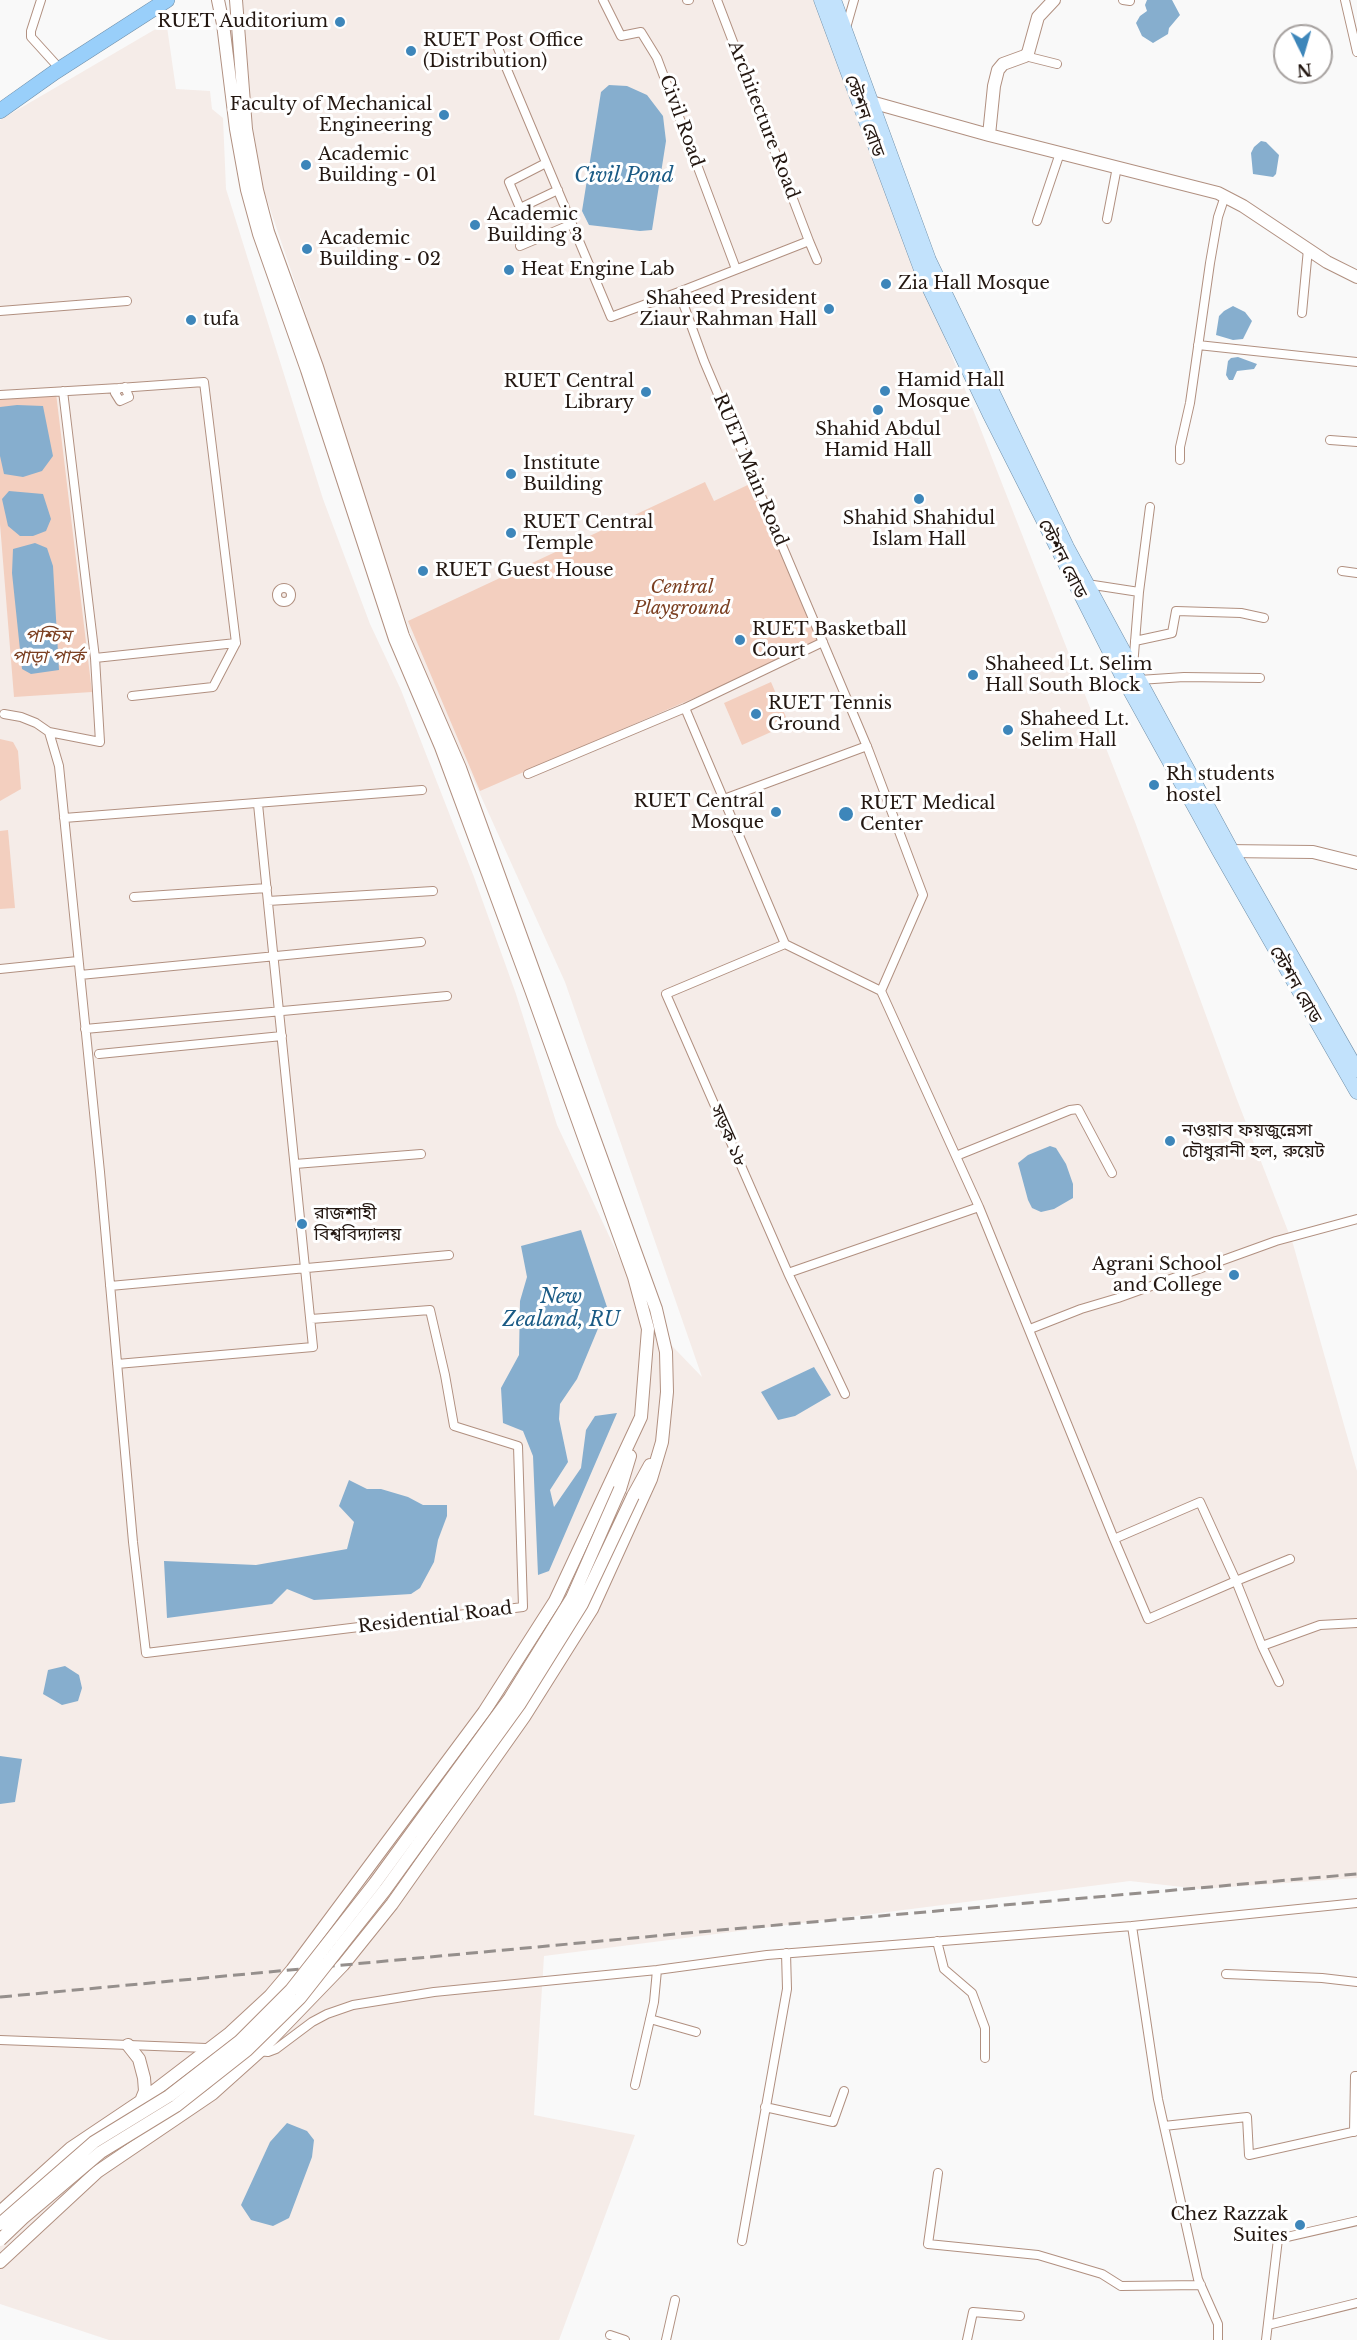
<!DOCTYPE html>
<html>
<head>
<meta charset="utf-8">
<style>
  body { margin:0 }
  #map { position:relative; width:1357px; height:2340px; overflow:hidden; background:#f9f9f9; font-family:"Libre Baskerville",serif }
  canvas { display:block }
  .north { position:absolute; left:1273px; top:24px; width:60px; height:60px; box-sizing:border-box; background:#fff; border:2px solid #a7a2a0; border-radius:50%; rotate:175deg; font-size:16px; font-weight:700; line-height:24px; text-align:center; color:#231711 }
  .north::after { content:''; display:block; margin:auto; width:21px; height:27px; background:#3d86ba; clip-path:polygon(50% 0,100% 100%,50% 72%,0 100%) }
</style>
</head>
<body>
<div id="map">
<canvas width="1357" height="2340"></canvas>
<div class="north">N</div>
</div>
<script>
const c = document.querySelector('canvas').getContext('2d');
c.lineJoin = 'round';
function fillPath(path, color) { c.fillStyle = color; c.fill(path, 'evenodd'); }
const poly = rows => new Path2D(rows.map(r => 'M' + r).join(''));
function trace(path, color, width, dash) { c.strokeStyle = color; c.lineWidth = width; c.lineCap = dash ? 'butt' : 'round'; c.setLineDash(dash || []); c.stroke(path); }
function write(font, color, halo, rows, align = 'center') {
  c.font = font + ' "Libre Baskerville","Noto Sans Bengali",serif'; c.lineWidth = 6; c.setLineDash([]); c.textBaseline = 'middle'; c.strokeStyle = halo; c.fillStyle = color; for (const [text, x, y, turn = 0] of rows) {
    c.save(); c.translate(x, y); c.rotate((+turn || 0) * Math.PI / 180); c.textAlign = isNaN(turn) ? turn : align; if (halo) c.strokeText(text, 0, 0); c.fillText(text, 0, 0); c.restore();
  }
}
fillPath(poly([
  [243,0,817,0,891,201,1135,822,1236,1097,1293,1244,1357,1471,1357,1878,1200,1889,1130,1881,544,1956,534,2115,635,2135,559,2340,109,2340,0,2304,0,120,154,30,167,27,176,89,210,91,212,109,223,118,226,189,323,499,370,624,401,690,474,877,516,994,557,1125,650,1323,702,1377,565,982,422,666,363,499,306,315,263,188,252,122]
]), '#f5ece8');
fillPath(poly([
  [56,393,92,692,14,697,0,524,0,398],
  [705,482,714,501,754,482,823,642,480,791,408,621],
  [771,682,789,724,742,745,724,703],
  [0,739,13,742,18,751,21,789,0,801],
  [8,830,15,908,0,909,0,831]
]), '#f3cfbf');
fillPath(poly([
  [1147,0,1172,0,1180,15,1169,28,1168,34,1153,43,1142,36,1136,23,1140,16,1147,11,1145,5],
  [609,85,627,86,647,95,663,116,666,141,652,230,640,231,589,225,582,211,601,92],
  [1261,141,1266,142,1279,155,1276,174,1273,177,1253,174,1251,153,1254,147],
  [1233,306,1245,312,1252,321,1243,339,1233,340,1216,335,1219,316,1224,311],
  [1238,357,1257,364,1254,369,1237,371,1233,380,1229,380,1226,375,1228,361,1231,358],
  [17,405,43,406,53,456,42,471,23,477,4,474,0,456,0,407],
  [9,491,43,494,51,519,46,531,33,536,20,536,8,526,2,499],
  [35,543,47,548,53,566,59,670,31,674,22,669,12,573,13,549],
  [1050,1146,1056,1148,1066,1164,1073,1184,1073,1198,1054,1209,1041,1212,1032,1208,1028,1200,1018,1163,1028,1155],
  [581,1230,607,1307,577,1379,560,1404,559,1419,568,1462,550,1490,554,1507,581,1468,586,1430,595,1416,617,1413,549,1571,538,1575,533,1456,523,1431,503,1423,501,1388,519,1355,520,1301,527,1277,521,1246],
  [814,1367,831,1395,795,1416,778,1420,761,1392],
  [349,1480,367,1489,381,1489,408,1497,423,1505,447,1505,447,1516,438,1540,434,1562,420,1588,411,1594,314,1600,287,1589,272,1604,167,1618,164,1561,256,1565,347,1549,354,1522,339,1506],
  [65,1666,79,1675,82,1688,78,1701,62,1705,43,1694,48,1670],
  [0,1756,22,1759,15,1802,0,1804],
  [287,2123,307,2131,314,2140,312,2157,289,2218,273,2226,251,2220,241,2205,270,2142]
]), '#86aece');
const street = poly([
  [41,0,31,31,31,37,60,69],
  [603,0,621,36,641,32,657,58,736,269],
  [687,0,689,0],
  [717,0,809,241],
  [1123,0,1130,1],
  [1345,0,1357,52],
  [846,28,854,0],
  [495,41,611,317,679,292,704,361,868,749,923,895,881,991],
  [1025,56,1057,64],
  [546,163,509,182,520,208,558,190],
  [1107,219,1117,167],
  [1037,221,1060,153],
  [520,246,572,224],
  [679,292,809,241,817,260],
  [0,311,127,301],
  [1302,313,1308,249],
  [1198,345,1357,362],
  [119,388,115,393,120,401,129,397,125,387],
  [0,395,119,388,204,382,236,643,95,658,63,391],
  [1330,440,1357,442],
  [1180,460,1180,447,1190,403,1210,263,1218,217,1225,196],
  [1342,571,1357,573],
  [1087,584,1139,592],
  '277 595a7 7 0 1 1 14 0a7 7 0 1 1-14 0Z',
  [1135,641,1172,633,1176,611,1241,613,1264,618],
  [1133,667,1139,592,1150,507],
  [1139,680,1184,677,1260,678],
  [132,696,213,687,236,643],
  [685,708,785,944,881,991,979,1207,1114,1539],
  [4,714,21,717,36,723,49,732,59,766,100,1172,133,1542,146,1653,523,1607,518,1446,454,1426,445,1375,430,1310,311,1319],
  [49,732,100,742,95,658],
  [528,774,685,708,823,642],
  [724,799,867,746],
  [64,818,422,790],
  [134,897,267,888],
  [268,901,433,891],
  [785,944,666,994,788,1273,845,1394],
  [0,969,78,961],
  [80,975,421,942],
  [85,1029,447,996],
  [99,1054,282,1036],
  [956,1156,1070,1110,1078,1109,1112,1173],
  [295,1164,421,1154],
  [788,1273,979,1207],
  [110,1286,449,1255],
  [1030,1329,1081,1309,1118,1298,1276,1241,1357,1219],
  [117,1364,313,1347,258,804],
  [1290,1559,1236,1581,1148,1619,1114,1539,1200,1502,1236,1581,1262,1646,1320,1625,1357,1623],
  [1262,1646,1279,1682],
  [1132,1926,1158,2099,1198,2279,1218,2324,1218,2340],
  [937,1941,944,1969,972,1993,985,2028,985,2058],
  [1226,1974,1322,1978,1357,1982],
  [650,2019,696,2032],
  [0,2040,232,2049],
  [257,2051,268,2052,276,2049,312,2022,327,2014,353,2005,434,1992,657,1970,767,1955,1132,1926,1357,1903],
  [635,2085,654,2002,657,1970],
  [765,2107,833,2122,844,2091],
  [1164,2126,1247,2117,1249,2155,1357,2131],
  [1354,2132,1355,2076,1357,2076],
  [938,2173,928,2244,1038,2255,1102,2274,1121,2286,1201,2285],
  [742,2241,787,1989,786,1953],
  [1268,2325,1357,2303],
  [610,2335,625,2340],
  [666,2340,675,2300],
  [967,2340,973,2312,1020,2316],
  [1266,2340,1278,2239,1357,2221]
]);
const secondary = poly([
  [871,102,989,135,1218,193,1243,206,1327,262,1357,277],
  [989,135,994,86,998,70,1003,64,1025,56,1028,53,1038,17,1054,0],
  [1225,851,1313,852,1357,863],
  [620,1489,630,1456],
  [633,1496,650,1465],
  [128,2045,139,2059,144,2078,145,2091,141,2101],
  [0,2212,71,2148,141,2101,230,2033,270,1996,292,1970,484,1712,555,1601,641,1417,648,1329,634,1277,531,990,441,747,395,639,307,370,259,234,247,190,236,129,223,24,218,0],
  [0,2262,97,2172,212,2094,260,2051,343,1965,392,1904,524,1717,592,1609,651,1479,662,1442,667,1392,666,1352,656,1309,460,768,403,636,317,367,268,232,257,190,246,129,236,0]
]);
const primary = poly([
  [821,0,923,275,989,413,1121,674,1219,851,1357,1092],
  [834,0,929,260,1067,547,1232,851,1357,1070]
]);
const highway = poly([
  [0,111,55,72,167,0]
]);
trace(street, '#b19080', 10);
trace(secondary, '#b19080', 14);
trace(primary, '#708fa8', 15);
trace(highway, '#708fa8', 16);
trace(street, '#fff', 8);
trace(secondary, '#fff', 12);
trace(primary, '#c2e2fc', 14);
trace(highway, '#99cffa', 15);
trace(poly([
  [0,1997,687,1933,1357,1874]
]), '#958f8c', 3, [12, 6]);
const secondaryBridge = poly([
  [0,2224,94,2142,169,2096,240,2041,291,1990,375,1883,510,1698,572,1598,620,1489],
  [0,2240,23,2218,101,2152,176,2106,247,2050,300,1998,385,1890,519,1705,582,1604,633,1496]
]);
trace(secondaryBridge, '#b19080', 14, []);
trace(secondaryBridge, '#fff', 12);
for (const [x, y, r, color] of [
  [340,22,6,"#3d86ba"],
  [411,51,6,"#3d86ba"],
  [444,115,6,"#3d86ba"],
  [306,165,6,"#3d86ba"],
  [475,225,6,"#3d86ba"],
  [307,249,6,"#3d86ba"],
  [509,270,6,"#3d86ba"],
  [886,284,6,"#3d86ba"],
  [829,309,6,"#3d86ba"],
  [191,320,6,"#3d86ba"],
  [885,391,6,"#3d86ba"],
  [646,392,6,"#3d86ba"],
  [878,410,6,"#3d86ba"],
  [511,474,6,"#3d86ba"],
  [919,499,6,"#3d86ba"],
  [511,533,6,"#3d86ba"],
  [423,571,6,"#3d86ba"],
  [740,640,6,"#3d86ba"],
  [973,675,6,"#3d86ba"],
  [756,714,6,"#3d86ba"],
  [1008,730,6,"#3d86ba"],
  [1154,785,6,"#3d86ba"],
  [776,812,6,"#3d86ba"],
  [846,814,8,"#3d86ba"],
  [1170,1141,6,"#3d86ba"],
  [302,1224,6,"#3d86ba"],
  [1234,1275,6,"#3d86ba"],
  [1300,2225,6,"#3d86ba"]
]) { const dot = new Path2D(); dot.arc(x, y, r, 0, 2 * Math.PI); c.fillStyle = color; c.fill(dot); trace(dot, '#fff', 2); }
write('18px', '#231711', '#fff', [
  ["RUET Auditorium",328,22,"right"],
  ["RUET Post Office",423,41],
  ["(Distribution)",423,62],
  ["Faculty of Mechanical",432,105,"right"],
  ["Engineering",432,126,"right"],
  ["Academic",318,155],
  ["Building - 01",318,176],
  ["Academic",487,215],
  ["Building 3",487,236],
  ["Academic",319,239],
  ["Building - 02",319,260],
  ["Heat Engine Lab",521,270],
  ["Zia Hall Mosque",898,284],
  ["Shaheed President",817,299,"right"],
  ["Ziaur Rahman Hall",817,320,"right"],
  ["tufa",203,320],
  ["Hamid Hall",897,381],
  ["Mosque",897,402],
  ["RUET Central",634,382,"right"],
  ["Library",634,403,"right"],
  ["Shahid Abdul",878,430,"center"],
  ["Hamid Hall",878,451,"center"],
  ["Institute",523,464],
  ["Building",523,485],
  ["Shahid Shahidul",919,519,"center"],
  ["Islam Hall",919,540,"center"],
  ["RUET Central",523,523],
  ["Temple",523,544],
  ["RUET Guest House",435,571],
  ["RUET Basketball",752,630],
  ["Court",752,651],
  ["Shaheed Lt. Selim",985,665],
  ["Hall South Block",985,686],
  ["RUET Tennis",768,704],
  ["Ground",768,725],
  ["Shaheed Lt.",1020,720],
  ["Selim Hall",1020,741],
  ["Rh students",1166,775],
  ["hostel",1166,796],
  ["RUET Central",764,802,"right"],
  ["Mosque",764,823,"right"],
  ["RUET Medical",860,804],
  ["Center",860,825],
  ["নওয়াব ফয়জুন্নেসা",1182,1131],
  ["চৌধুরানী হল, রুয়েট",1182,1152],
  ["রাজশাহী",314,1214],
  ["বিশ্ববিদ্যালয়",314,1235],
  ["Agrani School",1222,1265,"right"],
  ["and College",1222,1286,"right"],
  ["Chez Razzak",1288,2215,"right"],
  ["Suites",1288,2236,"right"]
], 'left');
write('18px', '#231711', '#fff', [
  ["স্টেশন রোড",864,116,70],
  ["Architecture Road",763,120,69],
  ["Civil Road",681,121,70],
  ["RUET Main Road",750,470,67],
  ["স্টেশন রোড",1062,559,63],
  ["স্টেশন রোড",1295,985,60],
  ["সড়ক ১৮",728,1136,66],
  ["Residential Road",435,1618,-7]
]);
write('italic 18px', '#7c4022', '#fff', [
  ["Central",682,588],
  ["Playground",682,609],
  ["পশ্চিম",48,637],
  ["পাড়া পার্ক",48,658]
]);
write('italic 20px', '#1b5b85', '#fff', [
  ["Civil Pond",624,176],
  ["New",561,1297],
  ["Zealand, RU",561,1320]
]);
</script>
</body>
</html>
